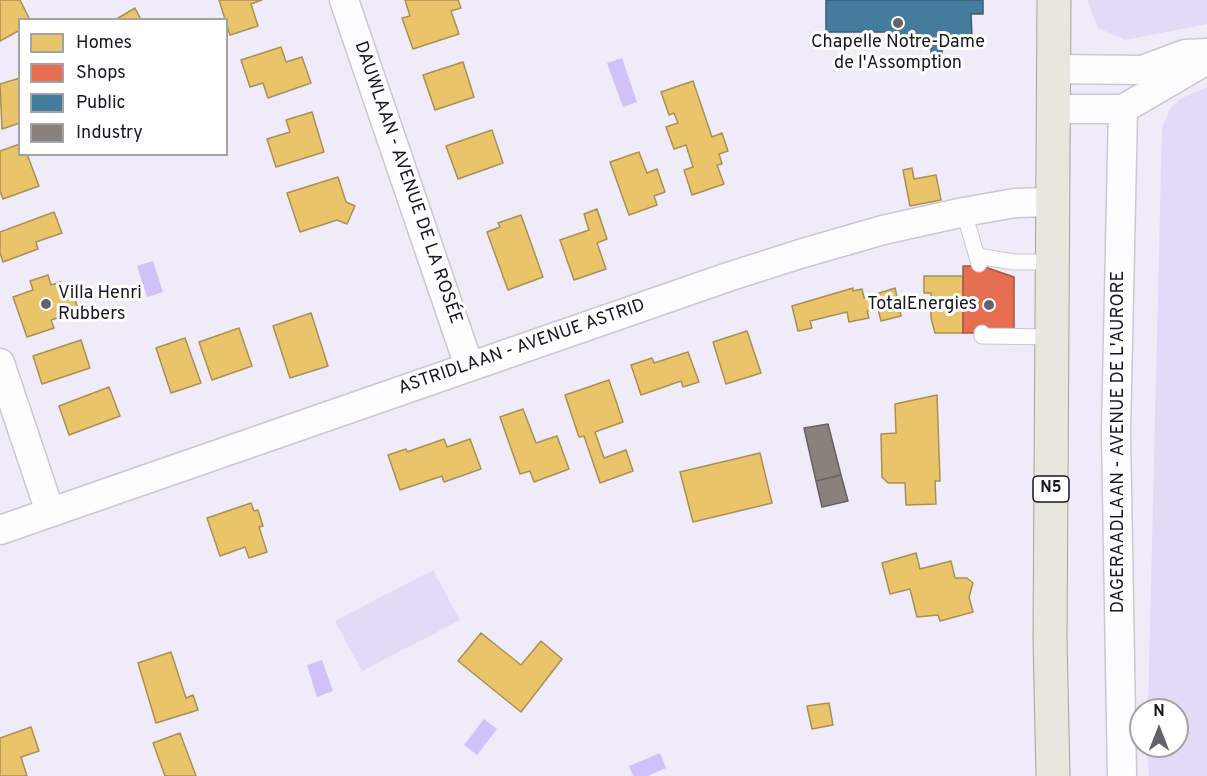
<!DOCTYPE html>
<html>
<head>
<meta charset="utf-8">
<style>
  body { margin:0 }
  #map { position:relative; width:1207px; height:776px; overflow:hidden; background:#efebf8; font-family:Overpass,sans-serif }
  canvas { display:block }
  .legend { position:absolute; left:18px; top:18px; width:210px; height:138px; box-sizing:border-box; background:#fff; border:2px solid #a3a2a5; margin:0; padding:8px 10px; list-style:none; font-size:18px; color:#18161e }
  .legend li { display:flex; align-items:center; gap:12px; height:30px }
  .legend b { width:30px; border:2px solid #a3a2a5 }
  .north { position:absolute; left:1129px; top:698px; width:60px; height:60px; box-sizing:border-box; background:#fff; border:2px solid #a3a2a5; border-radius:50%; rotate:0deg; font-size:16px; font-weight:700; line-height:24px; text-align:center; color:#18161e }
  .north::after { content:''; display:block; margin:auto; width:21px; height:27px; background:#63616a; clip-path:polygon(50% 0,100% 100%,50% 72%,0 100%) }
</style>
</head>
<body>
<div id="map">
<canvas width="1207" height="776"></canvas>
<ul class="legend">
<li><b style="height:16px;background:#e9c46a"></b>Homes</li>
<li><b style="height:16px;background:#e76f51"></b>Shops</li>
<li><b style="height:16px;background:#457b9d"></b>Public</li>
<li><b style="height:16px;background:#8a817c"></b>Industry</li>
</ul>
<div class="north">N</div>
</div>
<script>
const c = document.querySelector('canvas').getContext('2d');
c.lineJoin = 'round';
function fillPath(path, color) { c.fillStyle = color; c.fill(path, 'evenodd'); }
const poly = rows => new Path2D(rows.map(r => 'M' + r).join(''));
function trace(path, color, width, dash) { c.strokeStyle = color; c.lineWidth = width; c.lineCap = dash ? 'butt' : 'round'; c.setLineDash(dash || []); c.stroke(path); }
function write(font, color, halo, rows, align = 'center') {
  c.font = font + ' Overpass,sans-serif'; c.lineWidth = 6; c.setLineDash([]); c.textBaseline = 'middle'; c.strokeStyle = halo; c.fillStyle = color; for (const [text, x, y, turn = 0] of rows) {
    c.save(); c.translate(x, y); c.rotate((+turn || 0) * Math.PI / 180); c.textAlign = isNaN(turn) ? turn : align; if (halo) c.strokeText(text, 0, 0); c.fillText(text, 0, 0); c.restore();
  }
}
fillPath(poly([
  [1087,0,1207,0,1207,24,1125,40,1098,28],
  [1207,87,1207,776,1149,776,1147,746,1177,746,1177,710,1148,710,1162,128,1170,109,1180,99],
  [433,570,460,620,362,671,335,621]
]), '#e2daf7');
fillPath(poly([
  [622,58,637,102,623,107,607,63],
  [153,261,163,292,147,297,137,266],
  [322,660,333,691,317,697,307,665],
  [484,719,497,729,477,755,464,745],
  [660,753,666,768,648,776,633,776,629,766]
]), '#d1c1f9');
const homes = poly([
  [0,0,20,0,30,20,20,20,20,30,0,41,0,0],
  [219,0,262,0,251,4,258,26,230,35,219,0],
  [405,0,458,0,461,8,451,11,459,34,413,49,402,18,410,16,405,0],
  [135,8,141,20,115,20,135,8],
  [281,47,286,62,302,57,311,83,268,98,263,83,250,87,241,60,281,47],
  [463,62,474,97,435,110,423,75,463,62],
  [20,78,20,123,2,129,0,84,20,78],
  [693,81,712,137,722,133,728,151,719,154,722,164,717,165,724,184,692,195,684,170,693,167,686,145,674,149,666,127,678,123,674,113,669,115,661,92,693,81],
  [312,112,324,152,276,167,267,139,290,132,286,120,312,112],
  [492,130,503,163,458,179,446,146,492,130],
  [20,144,20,154,27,154,39,186,3,199,0,191,0,151,20,144],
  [639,152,647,173,657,169,665,192,654,196,657,205,629,215,610,162,639,152],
  [912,168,914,179,936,175,941,200,910,206,903,170,912,168],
  [338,177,346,202,355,206,347,224,337,220,300,232,287,193,338,177],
  [597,209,607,239,597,243,606,269,574,280,560,240,589,230,584,214,597,209],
  [54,212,62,233,36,242,38,249,3,262,0,253,0,232,54,212],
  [521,215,543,277,508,290,487,232,500,227,498,223,521,215],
  [48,275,51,285,61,282,66,296,73,294,79,311,51,320,54,328,27,337,13,297,33,290,30,281,48,275],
  [924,276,963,276,963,333,935,333,931,318,931,293,924,293,924,276],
  [853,288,853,291,862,289,864,298,895,288,901,316,881,321,878,309,867,311,869,318,849,322,847,312,810,321,812,328,798,331,792,306,853,288],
  [311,313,328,366,290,378,273,326,311,313],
  [239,328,252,366,212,380,199,342,239,328],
  [747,331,761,373,726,384,713,342,747,331],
  [185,338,201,383,171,393,156,348,185,338],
  [81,340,90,368,42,384,33,356,81,340],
  [688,352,699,382,683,387,681,381,641,395,631,365,652,358,654,363,688,352],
  [609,380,623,422,595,432,604,458,626,450,633,471,600,483,584,436,579,437,565,395,609,380],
  [109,387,120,416,69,435,59,406,109,387],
  [937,395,940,481,935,481,936,504,906,505,905,483,888,483,882,477,881,434,896,433,895,404,937,395],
  [523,409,536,443,557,436,569,469,534,482,530,471,520,474,500,417,523,409],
  [444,439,447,447,470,439,481,469,444,482,442,476,400,490,388,455,406,449,407,452,444,439],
  [760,453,772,503,693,522,680,472,760,453],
  [251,503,254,511,258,510,263,526,259,527,267,552,249,558,245,547,220,556,207,518,251,503],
  [916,553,920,569,951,561,955,578,967,578,973,583,969,597,973,612,940,621,938,615,917,617,910,589,890,594,882,563,916,553],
  [481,633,521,665,541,641,562,659,521,712,458,661,481,633],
  [171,652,186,698,193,695,198,710,156,723,138,663,171,652],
  [829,703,833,725,812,729,807,706,829,703],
  [31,727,39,751,21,757,27,776,0,776,0,738,31,727],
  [180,733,196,776,165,776,153,743,180,733]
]);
fillPath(homes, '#e9c46a');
trace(homes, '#aa9053', 1.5);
const shops = poly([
  [963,266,982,266,1014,277,1014,333,963,333,963,266]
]);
fillPath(shops, '#e76f51');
trace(shops, '#a95442', 1.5);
const public = poly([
  [826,0,983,0,983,14,971,14,972,37,942,37,942,61,931,61,931,39,888,39,888,32,826,32,826,0]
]);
fillPath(public, '#457b9d');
trace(public, '#385d77', 1.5);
const industry = poly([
  [828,424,841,475,816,481,804,428,828,424],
  [841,475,848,501,822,507,816,481,841,475]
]);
fillPath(industry, '#8a817c');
trace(industry, '#686160', 1.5);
const lane = poly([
  [964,212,979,264],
  [977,256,1014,262,1053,262],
  [982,333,982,336,1052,337]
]);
const street = poly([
  [344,0,469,366],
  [1054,69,1142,70,1185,54,1207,53],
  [1054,109,1123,109,1207,60],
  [0,363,50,512],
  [0,530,728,277,800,254,883,230,964,212,1015,203,1053,202],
  [1122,776,1116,432,1123,109]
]);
const primary = poly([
  [1053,776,1050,639,1054,0]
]);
trace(lane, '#cbc8d2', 17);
trace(street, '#cbc8d2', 31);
trace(primary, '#a8a597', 35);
trace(lane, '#fdfcfe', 15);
trace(street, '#fdfcfe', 28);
trace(primary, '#e8e7dd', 33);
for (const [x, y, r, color] of [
  [898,23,6,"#63616a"],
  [46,304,6,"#63616a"],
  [989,305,6,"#63616a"]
]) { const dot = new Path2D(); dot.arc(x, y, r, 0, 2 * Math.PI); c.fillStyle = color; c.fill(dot); trace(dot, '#fff', 2); }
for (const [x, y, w] of [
  [1051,489,36]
]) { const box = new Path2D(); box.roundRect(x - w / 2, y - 13, w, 26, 4.5); c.fillStyle = '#fff'; c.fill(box); trace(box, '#18161e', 1.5); }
write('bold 16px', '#18161e', null, [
  ["N5",1051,489]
]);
write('18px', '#18161e', '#fff', [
  ["Chapelle Notre-Dame",898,43],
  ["de l'Assomption",898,64],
  ["Villa Henri",58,294,"left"],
  ["Rubbers",58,315,"left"],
  ["TotalEnergies",977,305,"right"]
]);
write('18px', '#18161e', '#fff', [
  ["DAUWLAAN - AVENUE DE LA ROSÉE",407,183,71],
  ["ASTRIDLAAN - AVENUE ASTRID",522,348,-19],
  ["DAGERAADLAAN - AVENUE DE L'AURORE",1119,442,-90]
]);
</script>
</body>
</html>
